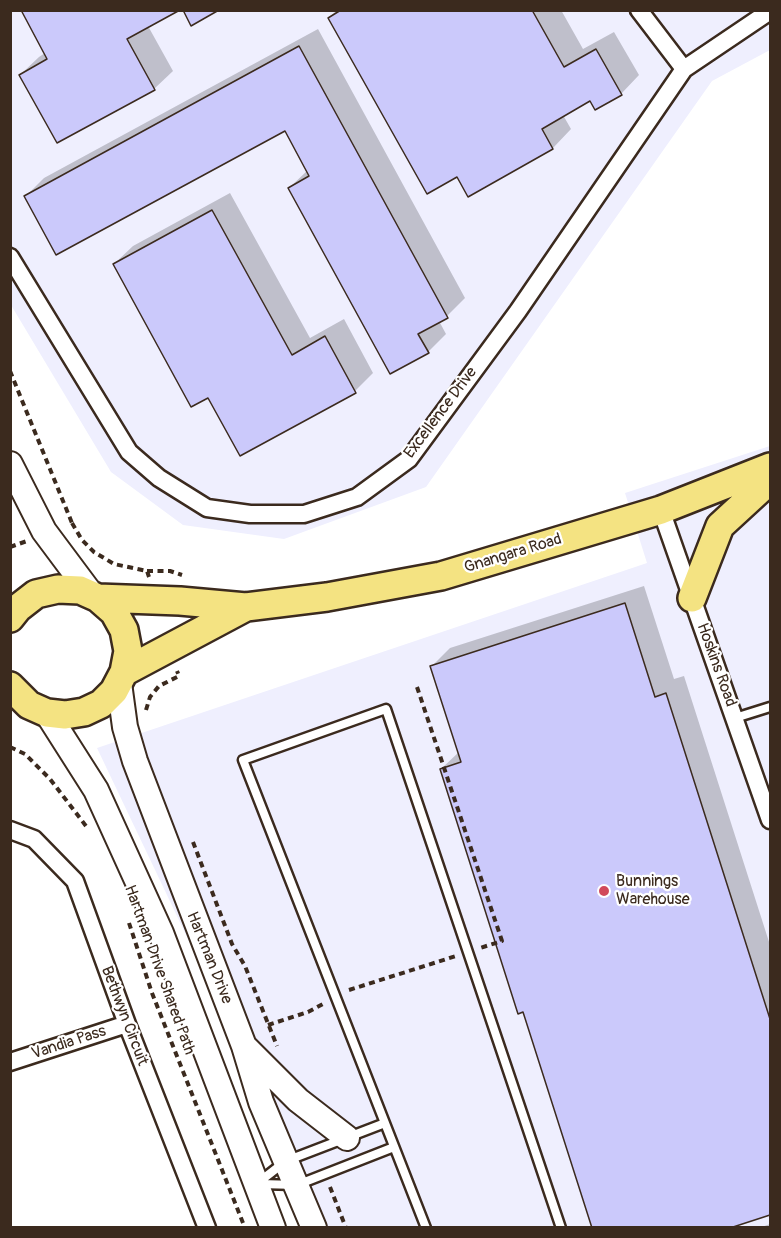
<!DOCTYPE html>
<html>
<head>
<meta charset="utf-8">
<style>
  body { margin:0 }
  #map { position:relative; width:781px; height:1238px; overflow:hidden; background:#fff; font-family:Pangolin,sans-serif }
  canvas { display:block }
  .frame { position:absolute; inset:0; border:12px solid #3b2a1e; pointer-events:none }
</style>
</head>
<body>
<div id="map">
<canvas width="781" height="1238"></canvas>
<div class="frame"></div>
</div>
<script>
const c = document.querySelector('canvas').getContext('2d');
c.lineJoin = 'round';
function fillPath(path, color) { c.fillStyle = color; c.fill(path, 'evenodd'); }
const poly = rows => new Path2D(rows.map(r => 'M' + r).join(''));
function trace(path, color, width, dash) { c.strokeStyle = color; c.lineWidth = width; c.lineCap = dash ? 'butt' : 'round'; c.setLineDash(dash || []); c.stroke(path); }
function write(font, color, halo, rows, align = 'center') {
  c.font = font + ' Pangolin,sans-serif'; c.lineWidth = 4.5; c.setLineDash([]); c.textBaseline = 'middle'; c.strokeStyle = halo; c.fillStyle = color; for (const [text, x, y, turn = 0] of rows) {
    c.save(); c.translate(x, y); c.rotate((+turn || 0) * Math.PI / 180); c.textAlign = isNaN(turn) ? turn : align; if (halo) c.strokeText(text, 0, 0); c.fillText(text, 0, 0); c.restore();
  }
}
fillPath(poly([
  [11,11,770,11,770,50,712,81,426,487,284,539,183,525,111,472,11,305],
  [770,446,770,1227,325,1227,97,748,647,563,625,493]
]), '#efeffe');
fillPath(poly([
  [337,10,561,10,583,49,614,32,639,75,621,94,591,99,563,115,571,129,553,148,469,195,458,175,329,18],
  [148,26,173,71,154,89,20,75,39,57,45,53],
  [318,29,465,298,447,316,439,321,446,334,428,352,289,188,308,170,285,129,26,196,44,178],
  [230,193,310,338,344,319,373,373,355,391,208,396,114,264,133,246],
  [644,586,674,679,684,676,770,945,770,1213,725,1228,524,1010,441,769,459,752,432,666,450,648],
  [770,1224,770,1228,759,1228]
]), '#0003');
const building = poly([
  [21,10,180,10,127,39,155,90,57,143,19,75,47,59,21,10],
  [183,10,219,10,191,26,183,10],
  [341,10,532,10,564,67,596,49,622,95,595,110,590,101,542,129,553,149,468,197,457,177,427,194,328,18,341,10],
  [299,46,448,318,418,334,429,353,390,374,288,188,309,176,285,131,56,255,24,196,299,46],
  [212,210,292,355,325,336,356,393,240,456,208,398,191,407,113,264,212,210],
  [625,603,655,697,666,693,770,1019,770,1215,730,1228,592,1228,523,1012,518,1014,440,769,461,762,430,666,625,603]
]);
fillPath(building, '#cbc9fb');
trace(building, '#3b2a1e', 1.5);
const service = poly([
  [735,718,770,707],
  [259,1182,286,1161,385,1123],
  [260,1184,297,1185,394,1147],
  [426,1228,243,760,386,709,561,1228]
]);
const minor = poly([
  [639,10,684,69],
  [10,257,129,452,159,478,207,508,250,514,304,514,357,497,409,459,518,311,684,69,770,11],
  [661,510,770,820],
  [10,830,34,839,75,881,127,1024,207,1228],
  [10,1062,127,1024]
]);
const secondary = poly([
  [10,464,44,531,91,594],
  [119,683,125,727,135,761,244,1046,261,1102,314,1228],
  [47,713,96,790,161,933,273,1228],
  [246,1048,298,1100,347,1138]
]);
const primary = poly([
  [98,598,180,601,246,607,327,597,441,576,661,510,770,467],
  [692,598,720,526,770,480],
  [10,618,18,608,36,594,58,589,80,590,98,598,114,612,124,630,128,651,124,672,114,691,101,704,84,712,65,715,47,713,29,705,10,686],
  [124,672,246,607]
]);
trace(service, '#3b2a1e', 13);
trace(minor, '#3b2a1e', 21);
trace(secondary, '#3b2a1e', 28);
trace(primary, '#3b2a1e', 32);
trace(poly([
  [10,371,72,523,70,524],
  [72,523,82,540,94,552,114,564,147,571,149,577],
  [10,547,27,541],
  [147,571,170,571,182,575],
  [417,687,502,941,480,948],
  [146,710,150,697,159,686,179,676,177,671],
  [10,747,25,754,50,779,86,826],
  [193,842,232,944,245,966,277,1046],
  [129,923,152,993,245,1228],
  [349,990,456,956],
  [268,1025,308,1012,323,1004],
  [330,1187,346,1228]
]), '#3b2a1e', 4, [6, 4.5]);
trace(service, '#fff', 8);
trace(minor, '#fff', 16);
trace(secondary, '#fff', 24);
trace(primary, '#f4e382', 27);
for (const [x, y, r, color] of [
  [604,891,6,"#d1495b"]
]) { const dot = new Path2D(); dot.arc(x, y, r, 0, 2 * Math.PI); c.fillStyle = color; c.fill(dot); trace(dot, '#fff', 2); }
write('16px', '#3b2a1e', '#fff', [
  ["Excellence Drive",441,413,-53],
  ["Gnangara Road",513,554,-17],
  ["Hoskins Road",716,665,70],
  ["Hartman Drive",209,958,68],
  ["Hartman Drive Shared Path",159,970,70],
  ["Bethwyn Circuit",124,1016,69],
  ["Vandia Pass",69,1043,-18]
]);
write('16px', '#3b2a1e', '#fff', [
  ["Bunnings",616,882],
  ["Warehouse",616,900]
], 'left');
</script>
</body>
</html>
